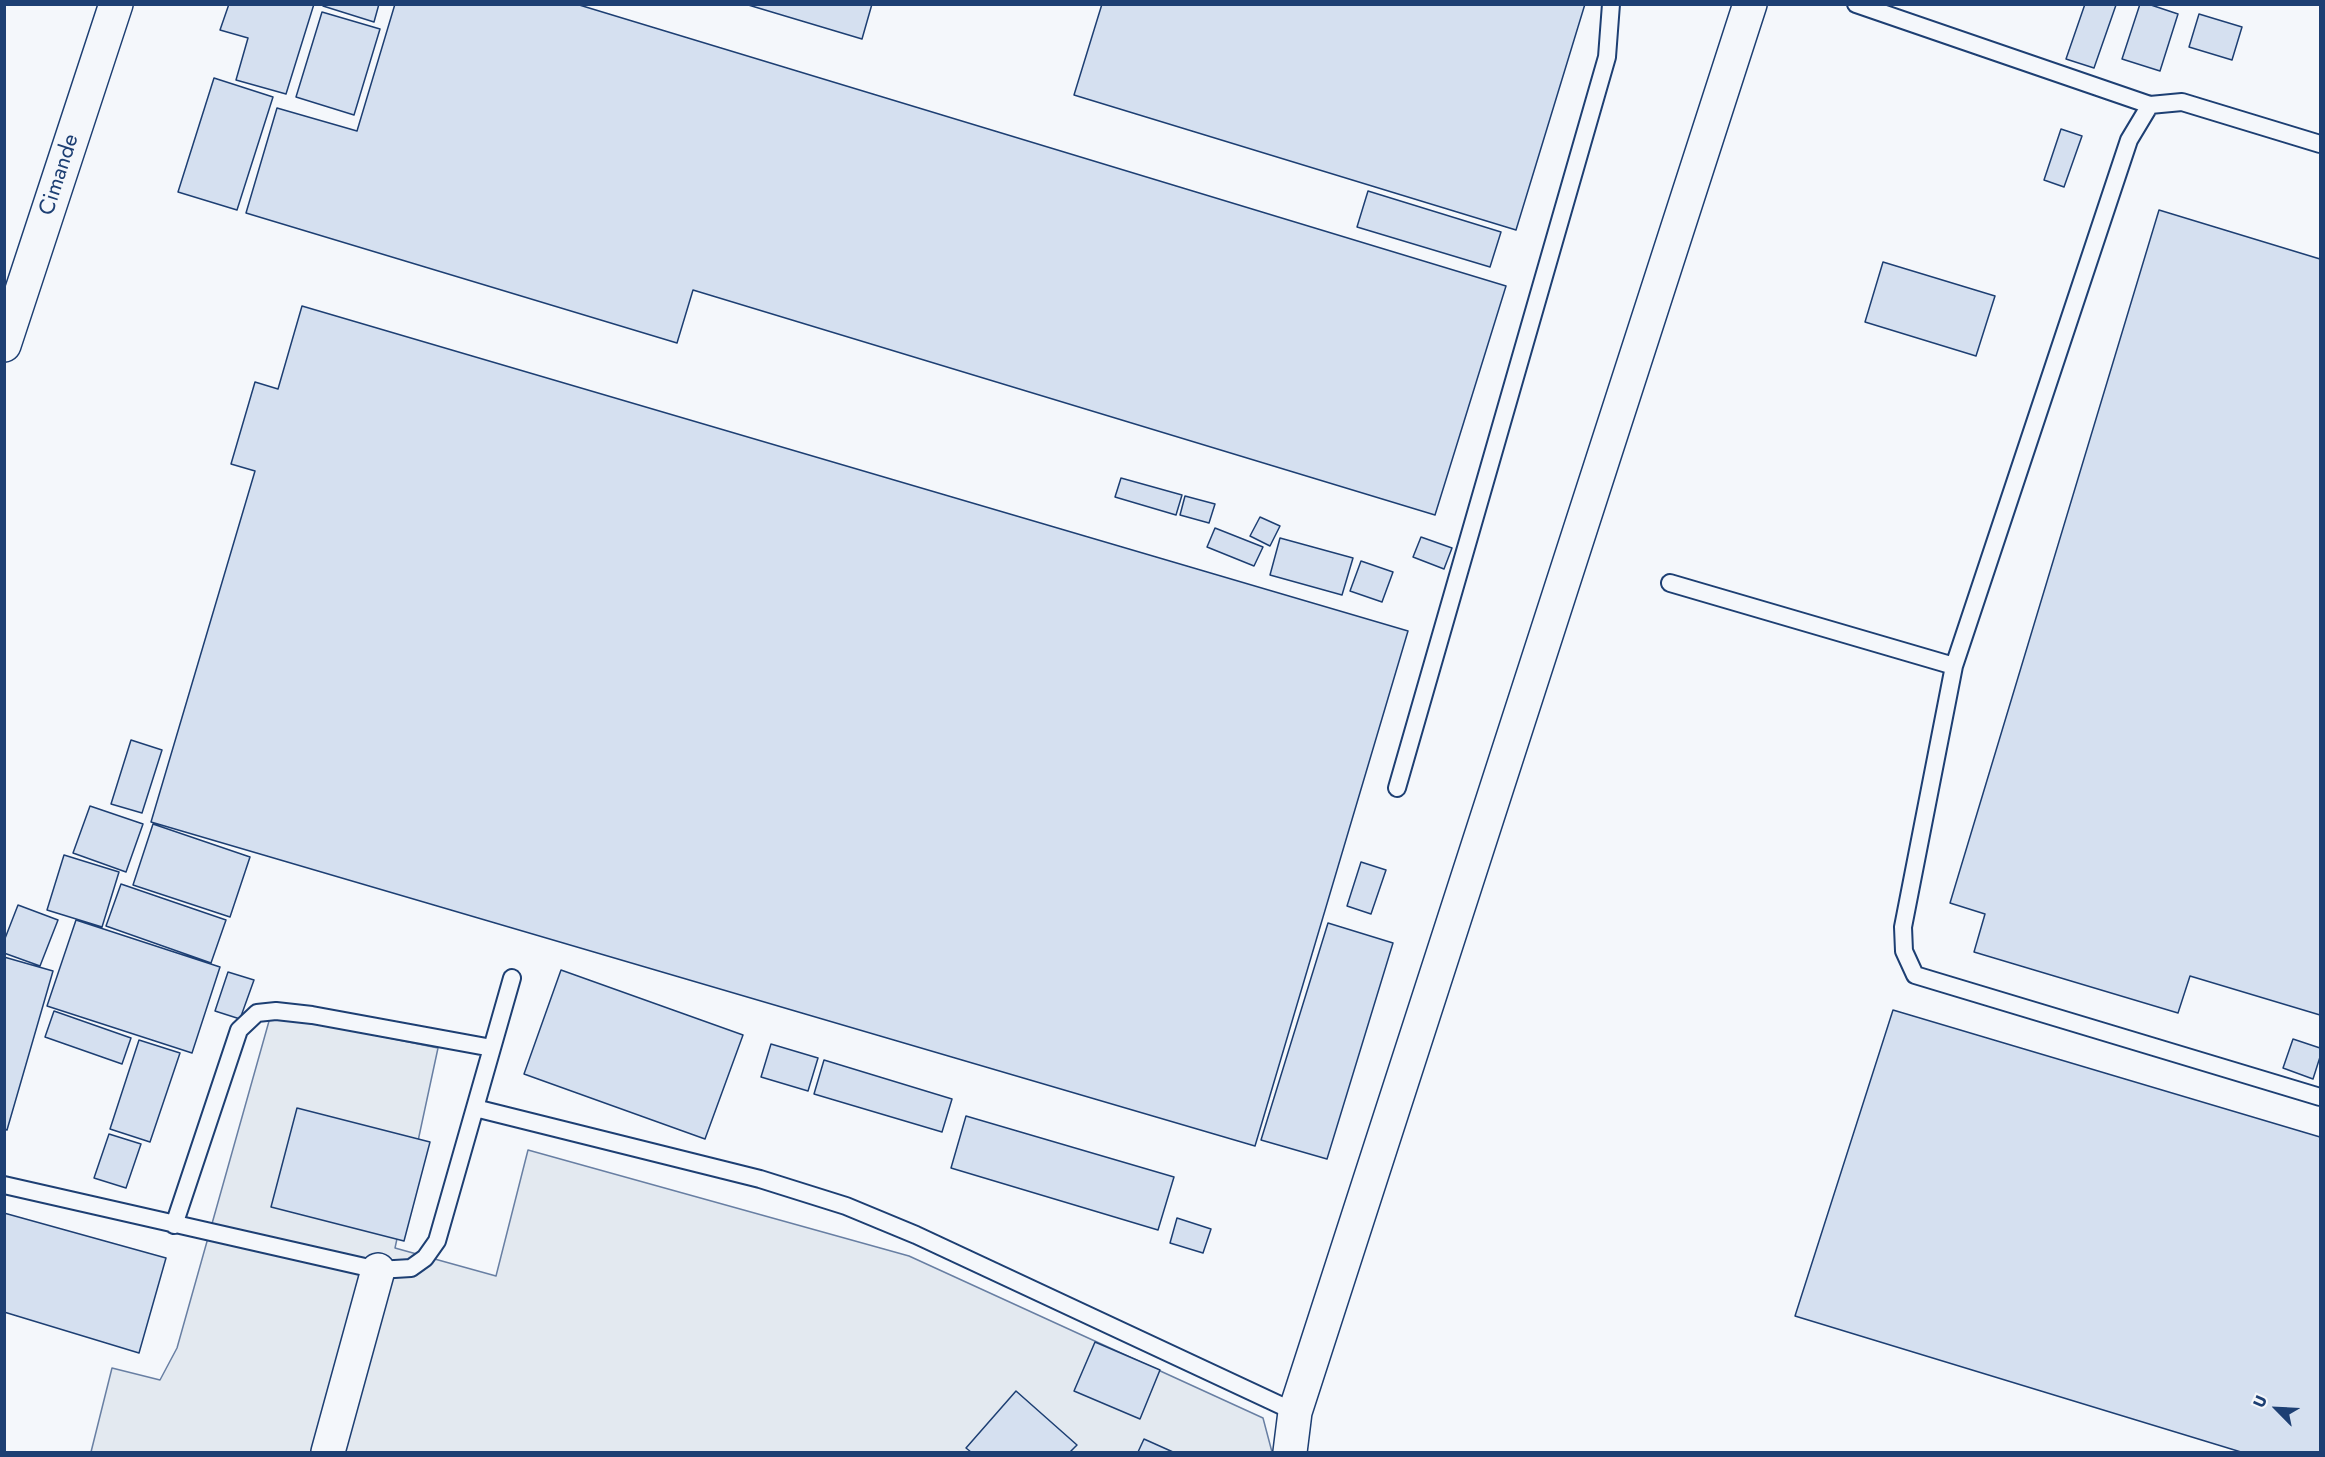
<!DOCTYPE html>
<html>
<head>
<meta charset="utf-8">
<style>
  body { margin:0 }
  #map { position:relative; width:2325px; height:1457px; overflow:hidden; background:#f4f7fb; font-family:Jost,sans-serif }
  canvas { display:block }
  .frame { position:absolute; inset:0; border:6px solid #1d3f73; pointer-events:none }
  .north { position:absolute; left:2247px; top:1379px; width:60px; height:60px; -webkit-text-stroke:4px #f4f7fb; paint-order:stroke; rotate:294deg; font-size:16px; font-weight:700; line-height:24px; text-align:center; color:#1d3f73 }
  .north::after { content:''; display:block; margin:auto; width:21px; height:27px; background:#1d3f73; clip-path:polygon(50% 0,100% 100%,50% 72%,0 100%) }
</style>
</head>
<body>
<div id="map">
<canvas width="2325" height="1457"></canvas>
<div class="frame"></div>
<div class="north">U</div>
</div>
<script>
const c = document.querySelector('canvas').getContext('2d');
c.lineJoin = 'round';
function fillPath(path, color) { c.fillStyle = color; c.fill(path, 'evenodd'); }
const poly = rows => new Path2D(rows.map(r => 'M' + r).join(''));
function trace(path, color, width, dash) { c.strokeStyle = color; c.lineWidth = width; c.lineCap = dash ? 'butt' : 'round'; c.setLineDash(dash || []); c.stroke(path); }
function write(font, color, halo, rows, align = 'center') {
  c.font = font + ' Jost,sans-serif'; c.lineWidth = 4.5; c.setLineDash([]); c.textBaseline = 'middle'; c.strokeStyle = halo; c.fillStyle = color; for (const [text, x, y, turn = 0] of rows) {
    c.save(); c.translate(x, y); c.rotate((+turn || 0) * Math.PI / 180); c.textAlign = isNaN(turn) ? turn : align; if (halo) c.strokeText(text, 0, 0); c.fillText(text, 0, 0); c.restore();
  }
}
const green = poly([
  [271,1014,438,1048,395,1248,496,1276,528,1150,909,1256,1263,1418,1272,1452,91,1452,112,1368,160,1380,177,1348,271,1014]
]);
fillPath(green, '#e3e9f0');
trace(green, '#687fa3', 1.5);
const building = poly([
  [229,4,314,4,286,94,236,80,248,38,220,30,229,4],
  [324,4,379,4,374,22,323,6,324,4],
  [395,4,576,4,1506,286,1435,515,693,290,677,343,246,213,277,108,357,131,395,4],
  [745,4,872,4,862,39,745,4],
  [1102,4,1585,4,1516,230,1074,95,1102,4],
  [2085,4,2116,5,2094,68,2066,59,2085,4],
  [2140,4,2148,4,2178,14,2160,71,2122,59,2140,4],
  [322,12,380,29,354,115,296,97,322,12],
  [2199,14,2242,27,2232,60,2189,47,2199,14],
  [214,78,273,97,237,210,178,192,214,78],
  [2061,129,2082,136,2064,187,2044,180,2061,129],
  [1368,191,1501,232,1490,267,1357,227,1368,191],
  [2159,210,2320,259,2320,1015,2190,976,2178,1013,1974,952,1985,914,1950,903,2159,210],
  [1883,262,1995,296,1976,356,1865,322,1883,262],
  [302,306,1408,631,1255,1146,151,822,255,471,231,464,255,382,278,389,302,306],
  [1121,478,1182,495,1176,515,1115,497,1121,478],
  [1185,496,1215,504,1209,523,1180,515,1185,496],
  [1260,517,1280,526,1270,546,1250,536,1260,517],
  [1215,528,1263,547,1254,566,1207,547,1215,528],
  [1421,537,1452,548,1444,569,1413,557,1421,537],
  [1280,538,1353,558,1342,595,1270,575,1280,538],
  [1361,561,1393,572,1382,602,1350,591,1361,561],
  [131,740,162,750,142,813,111,804,131,740],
  [90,806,143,824,126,872,73,853,90,806],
  [153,824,250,857,230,917,133,885,153,824],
  [64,855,119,872,102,927,47,910,64,855],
  [1361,862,1386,870,1371,914,1347,906,1361,862],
  [121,884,226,920,211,963,106,926,121,884],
  [18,905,58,920,40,966,4,953,4,941,18,905],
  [76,920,220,967,192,1053,47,1006,76,920],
  [1328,923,1393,943,1327,1159,1261,1140,1328,923],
  [4,957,53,971,7,1130,4,1129,4,957],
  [561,970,743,1035,705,1139,524,1074,561,970],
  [228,972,254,980,240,1019,215,1011,228,972],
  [1893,1010,2320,1137,2320,1452,2241,1452,1795,1316,1893,1010],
  [54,1011,131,1038,122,1064,45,1037,54,1011],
  [2293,1039,2320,1048,2320,1057,2313,1079,2283,1068,2293,1039],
  [139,1040,180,1053,150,1142,110,1129,139,1040],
  [771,1044,818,1058,808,1091,761,1077,771,1044],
  [824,1060,952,1099,942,1132,814,1094,824,1060],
  [297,1108,430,1142,404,1241,271,1207,297,1108],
  [966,1116,1174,1177,1158,1230,951,1168,966,1116],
  [109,1134,141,1144,126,1188,94,1178,109,1134],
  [4,1213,166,1258,139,1353,4,1312,4,1213],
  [1177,1218,1211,1229,1203,1253,1170,1243,1177,1218],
  [1095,1342,1160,1370,1140,1419,1074,1391,1095,1342],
  [1016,1391,1077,1445,1070,1452,971,1452,966,1448,1016,1391],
  [1144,1439,1173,1452,1138,1452,1144,1439]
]);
fillPath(building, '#d5e0f0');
trace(building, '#1d3f73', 1.5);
const service = poly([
  [1856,4,2150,105],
  [1670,583,1954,666,1903,927,1904,951,1915,975,2320,1097],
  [1954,666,2129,140,2150,105,2182,102,2320,144],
  [1397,788,1607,57,1611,4],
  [475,1108,760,1179,846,1206,916,1235,1295,1412],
  [4,1185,378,1270,411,1268,425,1258,437,1241,512,978],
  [174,1225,239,1030,257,1013,276,1011,312,1015,492,1048]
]);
const minor = poly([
  [4,345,116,4],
  [328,1452,378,1270],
  [1290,1452,1295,1412,1750,4]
]);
trace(service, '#1d3f73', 20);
trace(minor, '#1d3f73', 36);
trace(service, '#f4f7fb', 16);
trace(minor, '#f4f7fb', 33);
write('22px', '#1d3f73', '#f4f7fb', [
  ["Cimande",60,175,-72]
]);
</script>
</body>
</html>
